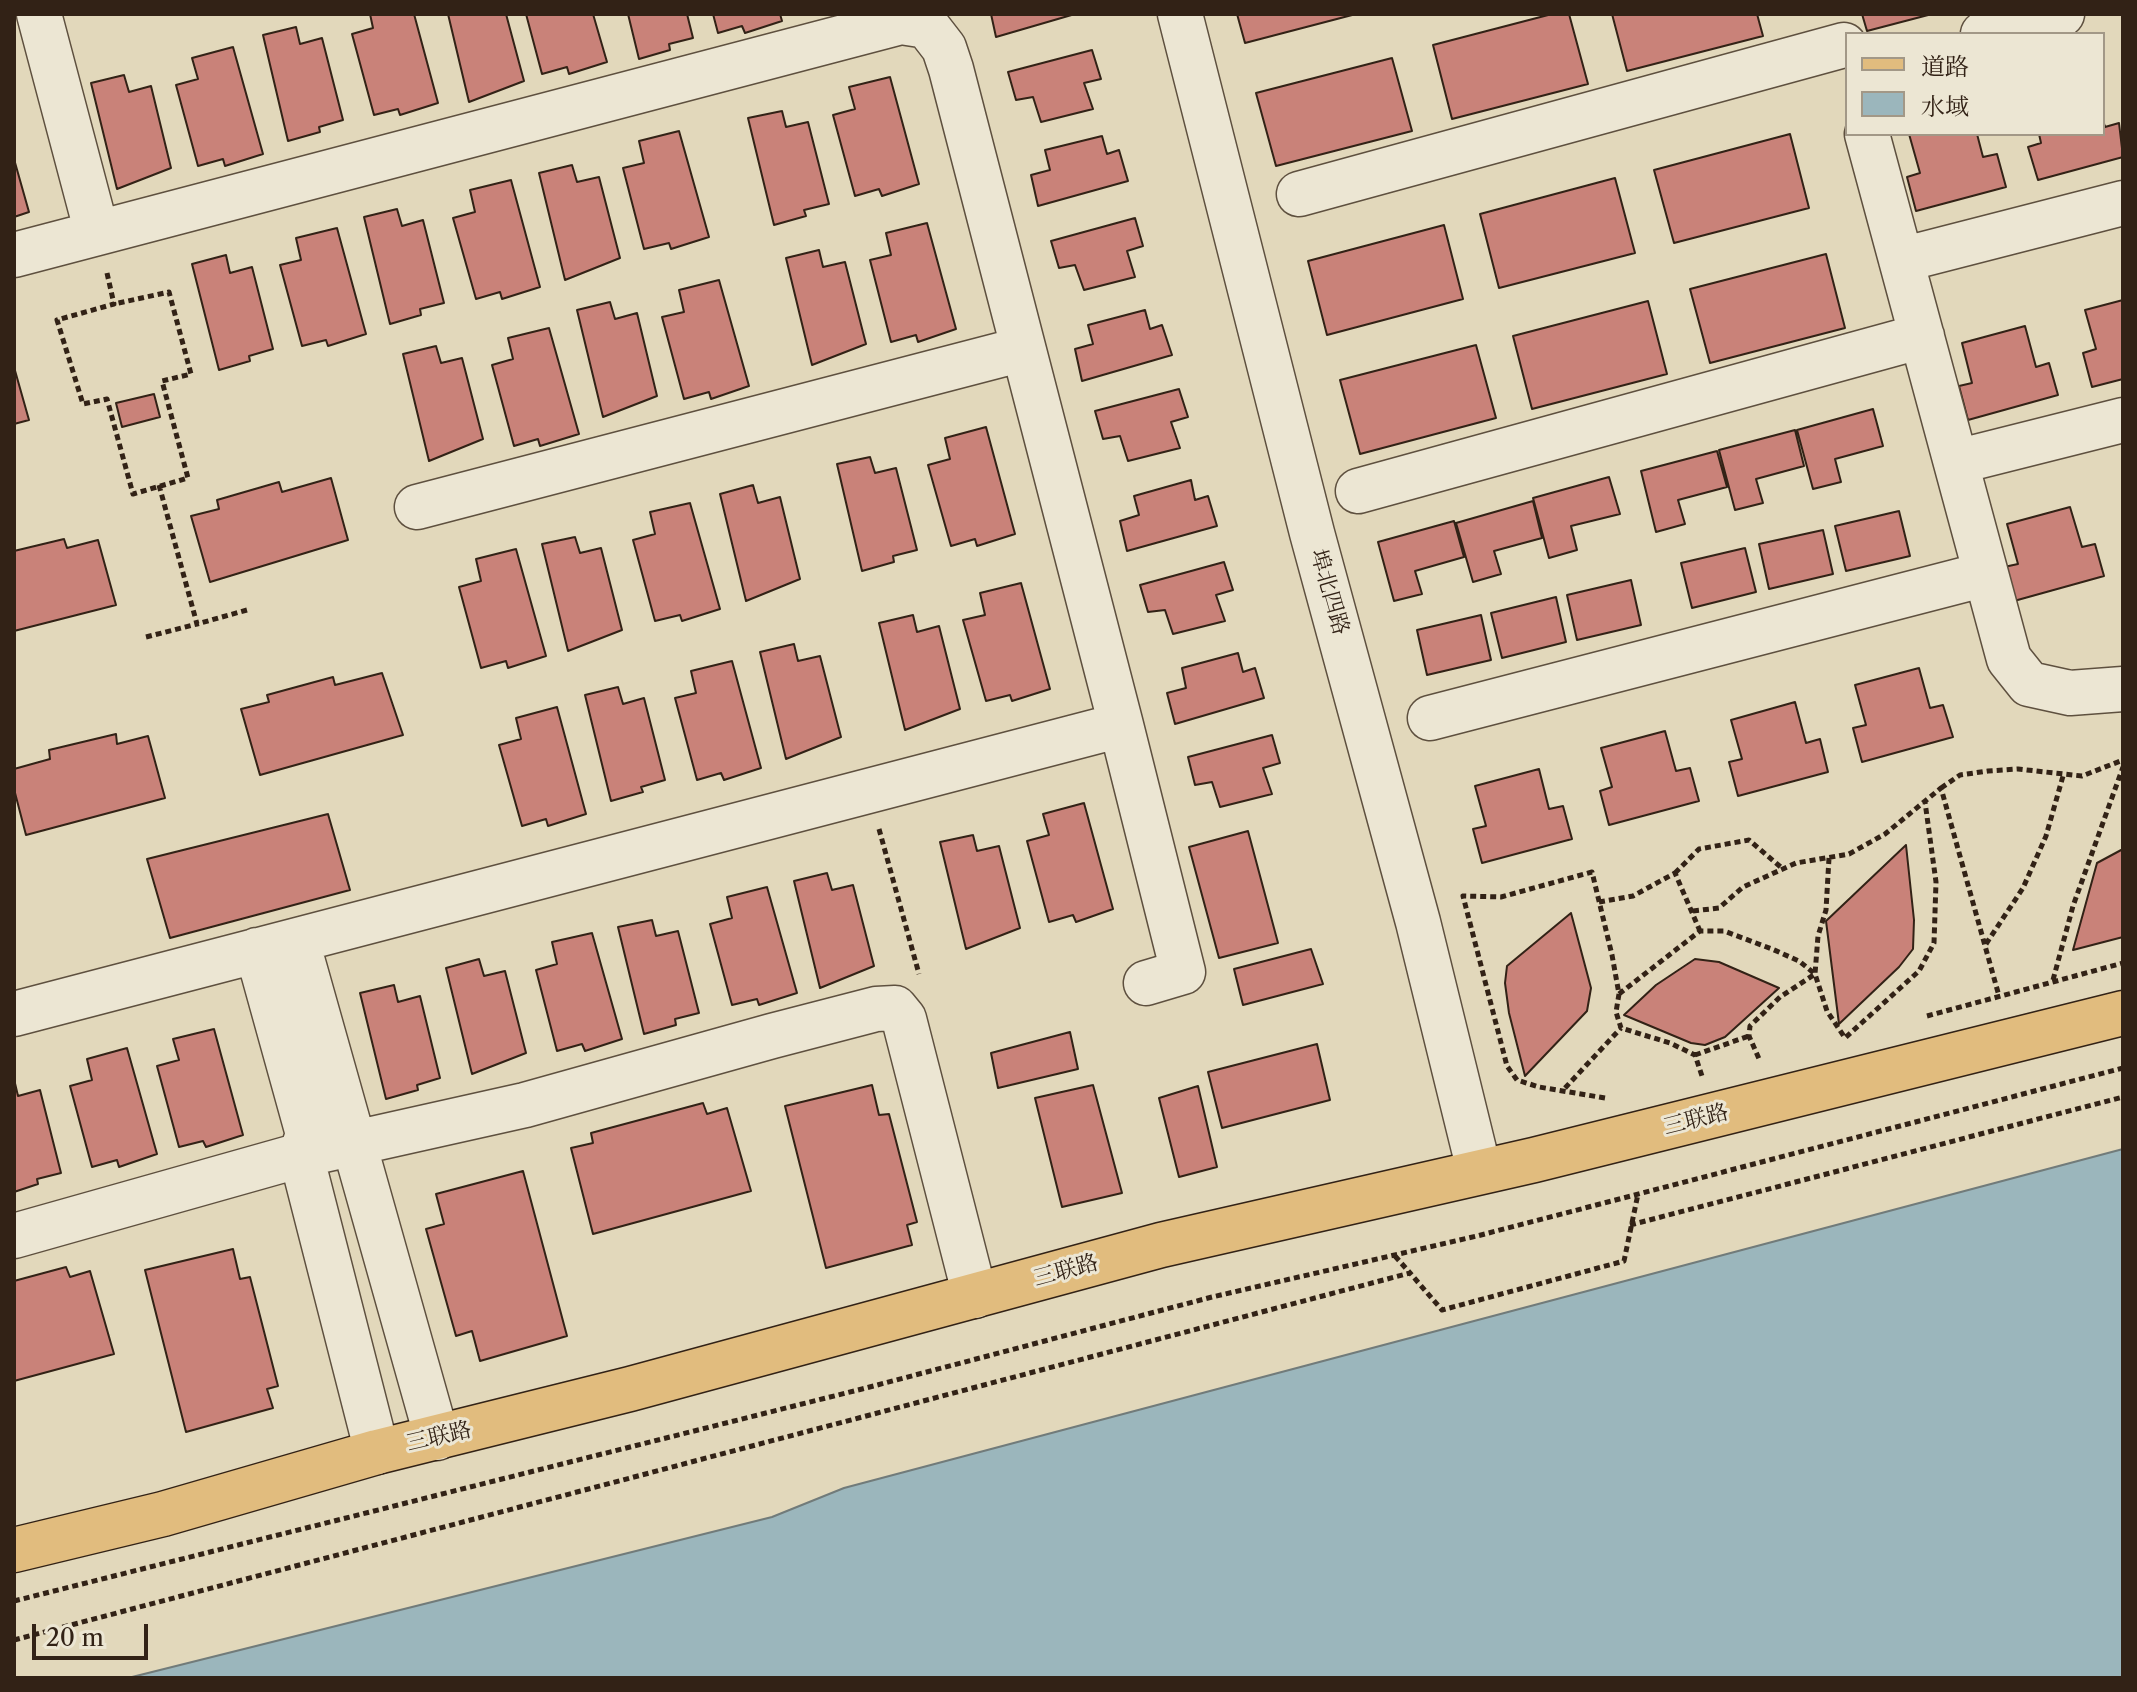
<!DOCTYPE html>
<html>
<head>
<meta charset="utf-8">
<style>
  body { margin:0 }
  #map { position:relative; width:2137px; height:1692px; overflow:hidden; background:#e2d8bb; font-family:"Libre Caslon Text","Noto Serif SC",serif }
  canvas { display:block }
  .frame { position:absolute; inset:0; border:16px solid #322216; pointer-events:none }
  .legend { position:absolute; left:1845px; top:32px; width:260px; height:104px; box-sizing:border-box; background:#ece6d3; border:2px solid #a29887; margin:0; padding:10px 14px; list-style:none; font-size:24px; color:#322216 }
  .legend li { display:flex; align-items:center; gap:16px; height:40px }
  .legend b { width:40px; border:2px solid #a29887 }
  .scale { position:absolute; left:32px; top:1624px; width:116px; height:36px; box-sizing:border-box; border:4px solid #322216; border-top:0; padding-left:10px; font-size:24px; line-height:28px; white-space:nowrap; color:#322216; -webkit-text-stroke:6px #ece6d3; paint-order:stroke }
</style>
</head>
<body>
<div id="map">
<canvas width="2137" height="1692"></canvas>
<div class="frame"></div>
<ul class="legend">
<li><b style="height:10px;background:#e1bc7e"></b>道路</li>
<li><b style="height:22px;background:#9bb6bc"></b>水域</li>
</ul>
<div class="scale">20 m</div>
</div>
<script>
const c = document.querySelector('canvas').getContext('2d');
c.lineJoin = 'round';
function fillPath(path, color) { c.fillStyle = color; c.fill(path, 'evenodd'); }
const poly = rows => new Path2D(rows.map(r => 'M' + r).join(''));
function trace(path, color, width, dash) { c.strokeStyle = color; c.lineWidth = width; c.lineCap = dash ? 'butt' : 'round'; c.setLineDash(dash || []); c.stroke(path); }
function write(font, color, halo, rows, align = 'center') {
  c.font = font + ' "Libre Caslon Text","Noto Serif SC",serif'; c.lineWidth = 6; c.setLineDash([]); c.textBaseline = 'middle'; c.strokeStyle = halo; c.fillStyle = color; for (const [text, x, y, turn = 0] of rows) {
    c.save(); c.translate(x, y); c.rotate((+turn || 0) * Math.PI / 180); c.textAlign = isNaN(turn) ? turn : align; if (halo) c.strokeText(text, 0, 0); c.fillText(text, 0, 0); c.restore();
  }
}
const water = poly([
  [2123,1149,2123,1678,128,1678,772,1517,844,1488,2123,1149]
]);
fillPath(water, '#9bb6bc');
trace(water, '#717b7a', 2);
const building = poly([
  [370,14,414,14,438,103,400,115,398,109,374,115,352,34,373,28,370,14],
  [448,14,506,14,524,81,469,102,448,14],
  [526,14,593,14,607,62,569,74,567,67,542,74,526,14],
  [628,14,687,14,693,38,669,44,670,50,639,59,628,14],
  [713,14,780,14,782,21,745,33,742,26,718,33,713,14],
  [991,14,1075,14,996,37,991,14],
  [1237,14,1356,14,1245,43,1237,14],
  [1552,14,1569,14,1588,84,1452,119,1433,45,1552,14],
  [1612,14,1757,14,1763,36,1627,71,1612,14],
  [1862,14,1932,14,1867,31,1862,14],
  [296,27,300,44,322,38,343,120,319,127,320,132,288,141,263,35,296,27],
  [233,47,263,154,225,166,223,159,198,166,176,85,198,79,192,58,233,47],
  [1092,50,1101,79,1084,83,1093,109,1041,122,1033,97,1016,100,1008,72,1092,50],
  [1392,58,1412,131,1276,166,1256,93,1392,58],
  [124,75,129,92,151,86,171,168,117,189,91,83,124,75],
  [890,77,919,184,882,196,879,189,855,196,833,115,855,109,849,87,890,77],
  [782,111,786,127,808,122,829,204,804,210,806,216,774,225,748,118,782,111],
  [2103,120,2105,127,2119,123,2123,157,2038,180,2028,147,2041,143,2039,134,2103,134,2103,120],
  [679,131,709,237,671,249,669,243,644,249,623,168,644,163,639,141,679,131],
  [1790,134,1809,208,1674,243,1654,170,1790,134],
  [1909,134,1977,134,1983,157,1997,154,2006,187,1916,211,1907,177,1920,173,1909,134],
  [1102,136,1107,154,1119,150,1128,181,1038,206,1031,175,1050,170,1045,150,1102,136],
  [14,159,29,212,14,217,14,159],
  [572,165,577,182,599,177,620,258,565,280,539,173,572,165],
  [1615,178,1635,253,1499,288,1480,214,1615,178],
  [511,180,540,287,502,299,500,292,476,299,453,218,475,212,470,190,511,180],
  [397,209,402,226,423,220,444,303,420,309,421,315,390,324,364,217,397,209],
  [1135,218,1143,246,1127,251,1135,277,1084,290,1075,265,1059,268,1051,241,1135,218],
  [927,223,956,329,918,342,916,335,891,342,870,260,891,255,886,233,927,223],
  [1444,225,1463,299,1327,335,1308,261,1444,225],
  [337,228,366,334,328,346,326,340,302,346,280,265,301,260,296,238,337,228],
  [819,250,823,267,845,262,866,344,812,365,786,258,819,250],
  [1826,254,1845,328,1710,363,1690,289,1826,254],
  [226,255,230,273,252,267,273,349,249,356,250,361,219,370,192,264,226,255],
  [719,280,749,386,711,399,709,392,684,399,662,317,684,312,679,290,719,280],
  [2123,300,2123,379,2092,387,2083,353,2096,349,2085,310,2123,300],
  [1648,301,1667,374,1532,409,1513,336,1648,301],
  [610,302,615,319,637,313,657,396,603,417,577,310,610,302],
  [1145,310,1150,329,1162,325,1172,355,1082,381,1075,349,1093,344,1088,325,1145,310],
  [2025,326,2036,367,2049,363,2058,395,1968,420,1959,386,1972,383,1962,343,2025,326],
  [549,328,579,434,540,446,538,439,514,446,492,365,513,359,508,338,549,328],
  [1476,345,1496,418,1360,454,1340,380,1476,345],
  [436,346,441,363,462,358,483,439,429,461,403,354,436,346],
  [14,367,29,420,14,424,14,367],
  [1179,389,1188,417,1171,422,1180,448,1128,461,1120,436,1103,439,1095,411,1179,389],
  [154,394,160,417,122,427,116,403,154,394],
  [1873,409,1883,446,1835,459,1841,482,1813,489,1797,430,1873,409],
  [986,427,1015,534,977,546,975,539,951,546,928,465,950,459,945,438,986,427],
  [1795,430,1804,466,1756,479,1763,503,1735,510,1719,450,1795,430],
  [1717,451,1727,487,1678,500,1685,524,1656,532,1641,471,1717,451],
  [870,457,875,473,896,468,917,550,893,556,894,562,862,571,837,464,870,457],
  [1609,477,1620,514,1571,526,1577,550,1549,558,1533,498,1609,477],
  [331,478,348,540,210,582,191,516,219,509,217,500,279,482,282,492,331,478],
  [1191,480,1195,500,1208,496,1217,526,1127,551,1120,521,1139,515,1134,496,1191,480],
  [753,485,758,503,780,497,800,579,746,601,720,494,753,485],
  [1533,501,1542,538,1494,551,1501,574,1473,582,1456,523,1533,501],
  [690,503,720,609,682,621,680,615,655,621,633,540,655,534,650,512,690,503],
  [2070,507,2082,547,2095,544,2104,576,2014,601,2004,567,2018,564,2007,524,2070,507],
  [1899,511,1910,556,1846,571,1835,526,1899,511],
  [1454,521,1464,557,1415,571,1422,594,1394,601,1378,542,1454,521],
  [1823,530,1833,574,1769,589,1759,544,1823,530],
  [575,537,580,553,601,548,622,630,568,651,542,544,575,537],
  [64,539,67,548,98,540,116,605,14,631,14,551,64,539],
  [1745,548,1756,592,1692,608,1681,563,1745,548],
  [516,549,546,656,508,668,506,661,481,668,459,587,481,581,476,559,516,549],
  [1224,562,1233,590,1216,595,1225,621,1173,634,1165,610,1148,612,1140,585,1224,562],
  [1631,580,1641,625,1577,640,1567,595,1631,580],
  [1021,583,1050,689,1012,701,1010,695,986,701,963,620,985,615,980,593,1021,583],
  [1556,597,1566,642,1502,658,1491,613,1556,597],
  [913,615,917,632,939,626,960,709,905,730,879,623,913,615],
  [1481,615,1491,660,1427,675,1417,630,1481,615],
  [794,644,798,661,820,656,841,737,786,759,760,652,794,644],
  [1238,653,1243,672,1255,668,1264,698,1175,724,1167,693,1186,688,1182,668,1238,653],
  [732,661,761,768,724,780,721,773,697,780,675,698,696,693,691,671,732,661],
  [1919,668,1930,708,1943,705,1953,737,1862,762,1853,728,1866,725,1855,685,1919,668],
  [382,673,403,735,260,775,241,709,269,702,267,695,333,677,335,685,382,673],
  [618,687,623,704,644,698,665,780,641,787,643,792,611,801,585,695,618,687],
  [1795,702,1806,743,1820,739,1828,772,1738,796,1729,762,1742,759,1731,720,1795,702],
  [557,707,586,814,548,826,546,819,522,826,499,745,521,739,516,718,557,707],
  [1665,731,1676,771,1690,768,1699,801,1609,825,1600,791,1612,787,1601,748,1665,731],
  [116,734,117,744,148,736,165,798,26,835,14,789,14,769,50,759,49,750,116,734],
  [1272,735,1280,763,1263,768,1272,794,1220,807,1212,782,1195,785,1188,757,1272,735],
  [1539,769,1549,809,1563,806,1572,839,1482,863,1473,829,1486,826,1475,786,1539,769],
  [1084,803,1113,909,1076,922,1073,915,1049,922,1027,841,1049,835,1043,814,1084,803],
  [328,814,350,890,170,938,147,859,328,814],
  [1248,831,1278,943,1219,958,1189,847,1248,831],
  [973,835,977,851,999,846,1020,928,966,949,940,842,973,835],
  [1906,845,1914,920,1913,949,1899,967,1839,1024,1826,921,1906,845],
  [2123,849,2123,937,2073,950,2097,863,2123,849],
  [827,873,832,890,853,885,874,966,820,988,794,881,827,873],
  [767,887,797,993,759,1005,757,999,732,1005,710,924,732,918,727,897,767,887],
  [1571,913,1591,988,1587,1011,1525,1076,1509,1013,1505,983,1507,966,1571,913],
  [652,920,656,936,678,931,699,1013,675,1019,676,1025,644,1034,618,927,652,920],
  [592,933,622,1039,585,1051,582,1044,557,1051,536,970,557,964,552,942,592,933],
  [1311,949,1323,984,1243,1005,1234,969,1311,949],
  [479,959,484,976,505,971,526,1053,472,1074,446,968,479,959],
  [1695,959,1719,962,1779,988,1725,1037,1705,1045,1691,1043,1624,1015,1656,985,1695,959],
  [394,985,398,1002,420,996,440,1078,417,1085,418,1090,386,1099,360,993,394,985],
  [214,1029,243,1135,206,1147,203,1141,179,1147,157,1066,179,1060,173,1039,214,1029],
  [1070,1032,1078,1069,998,1088,991,1053,1070,1032],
  [1317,1044,1330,1100,1222,1128,1208,1072,1317,1044],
  [127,1048,157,1154,119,1167,117,1160,92,1167,70,1086,92,1080,87,1059,127,1048],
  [14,1079,18,1096,40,1090,61,1173,37,1179,38,1184,14,1192,14,1079],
  [872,1085,879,1115,889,1114,917,1222,907,1225,912,1245,826,1268,785,1106,872,1085],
  [1093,1085,1122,1193,1062,1207,1035,1098,1093,1085],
  [1198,1086,1217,1167,1179,1177,1159,1098,1198,1086],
  [703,1103,707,1114,727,1108,751,1191,593,1234,571,1148,593,1143,591,1133,703,1103],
  [523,1171,567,1336,480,1361,472,1331,456,1336,426,1229,444,1224,436,1194,523,1171],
  [233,1249,240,1279,250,1277,278,1386,267,1389,273,1408,186,1432,145,1270,233,1249],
  [66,1267,70,1277,90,1271,114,1354,14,1381,14,1281,66,1267]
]);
fillPath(building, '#c98279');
trace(building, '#322216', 2);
const minor = poly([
  [39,14,97,233],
  [1180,14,1312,533,1418,922,1479,1170],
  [1983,34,2062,14],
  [1867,134,2009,659,2029,684,2070,693,2123,689],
  [1299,194,1844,45],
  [14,255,901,22,927,26,944,48,951,69,1121,725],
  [1901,260,2123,203],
  [1956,462,2123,420],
  [1358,491,1922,336],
  [417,507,1023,349],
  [1430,718,1986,574],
  [297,941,437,1438],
  [257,950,308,1134,301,1155,377,1452],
  [14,1014,1121,725,1183,972,1146,983],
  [14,1236,301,1155,525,1105,772,1036,876,1009,895,1008,904,1019,975,1296]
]);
const major = poly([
  [14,1550,163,1514,377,1452,630,1389,1161,1245,1534,1160,2123,1013]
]);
trace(minor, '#5e503f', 47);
trace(major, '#322216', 47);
trace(poly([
  [107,273,114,304,57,320,83,404,107,399,133,494,188,478,162,381,191,374,169,292,114,304],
  [159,485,197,624,247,610],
  [146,637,197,624],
  [1941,788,1960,775,1988,771,2018,769,2082,776,2123,760],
  [879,829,919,974],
  [1829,858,1826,910,1818,936,1815,974,1827,1011,1845,1038,1919,971,1934,943,1936,882,1925,802],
  [1675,873,1699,849,1749,840,1783,869],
  [1599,902,1633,896,1675,873,1700,931],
  [1693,911,1719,908,1743,887,1796,863,1849,854,1885,834,1941,788,1999,996],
  [1986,944,2023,888,2046,836,2063,776],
  [2053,980,2073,906,2123,767],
  [1619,994,1700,931,1724,931,1772,949,1799,961,1815,974,1780,997,1750,1026,1749,1036,1760,1061],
  [1927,1016,2123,963],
  [1695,1055,1749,1036],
  [1565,1088,1621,1028],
  [1605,1098,1539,1087,1517,1080,1507,1066,1463,896,1501,897,1592,872,1612,955,1619,994,1616,1012,1621,1028,1670,1043,1695,1055,1702,1076],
  [1630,1225,2123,1097],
  [1395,1256,1410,1273],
  [14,1601,862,1389,1212,1297,1477,1236,2123,1068],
  [14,1640,1410,1273,1442,1310,1624,1261,1638,1194]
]), '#322216', 5, [6, 4]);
trace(minor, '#ece6d3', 44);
trace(major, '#e1bc7e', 44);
write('22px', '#322216', '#ece6d3', [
  ["埠北四路",1329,592,74],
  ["三联路",1696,1120,-14],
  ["三联路",1066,1271,-15],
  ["三联路",439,1437,-13]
]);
</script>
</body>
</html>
